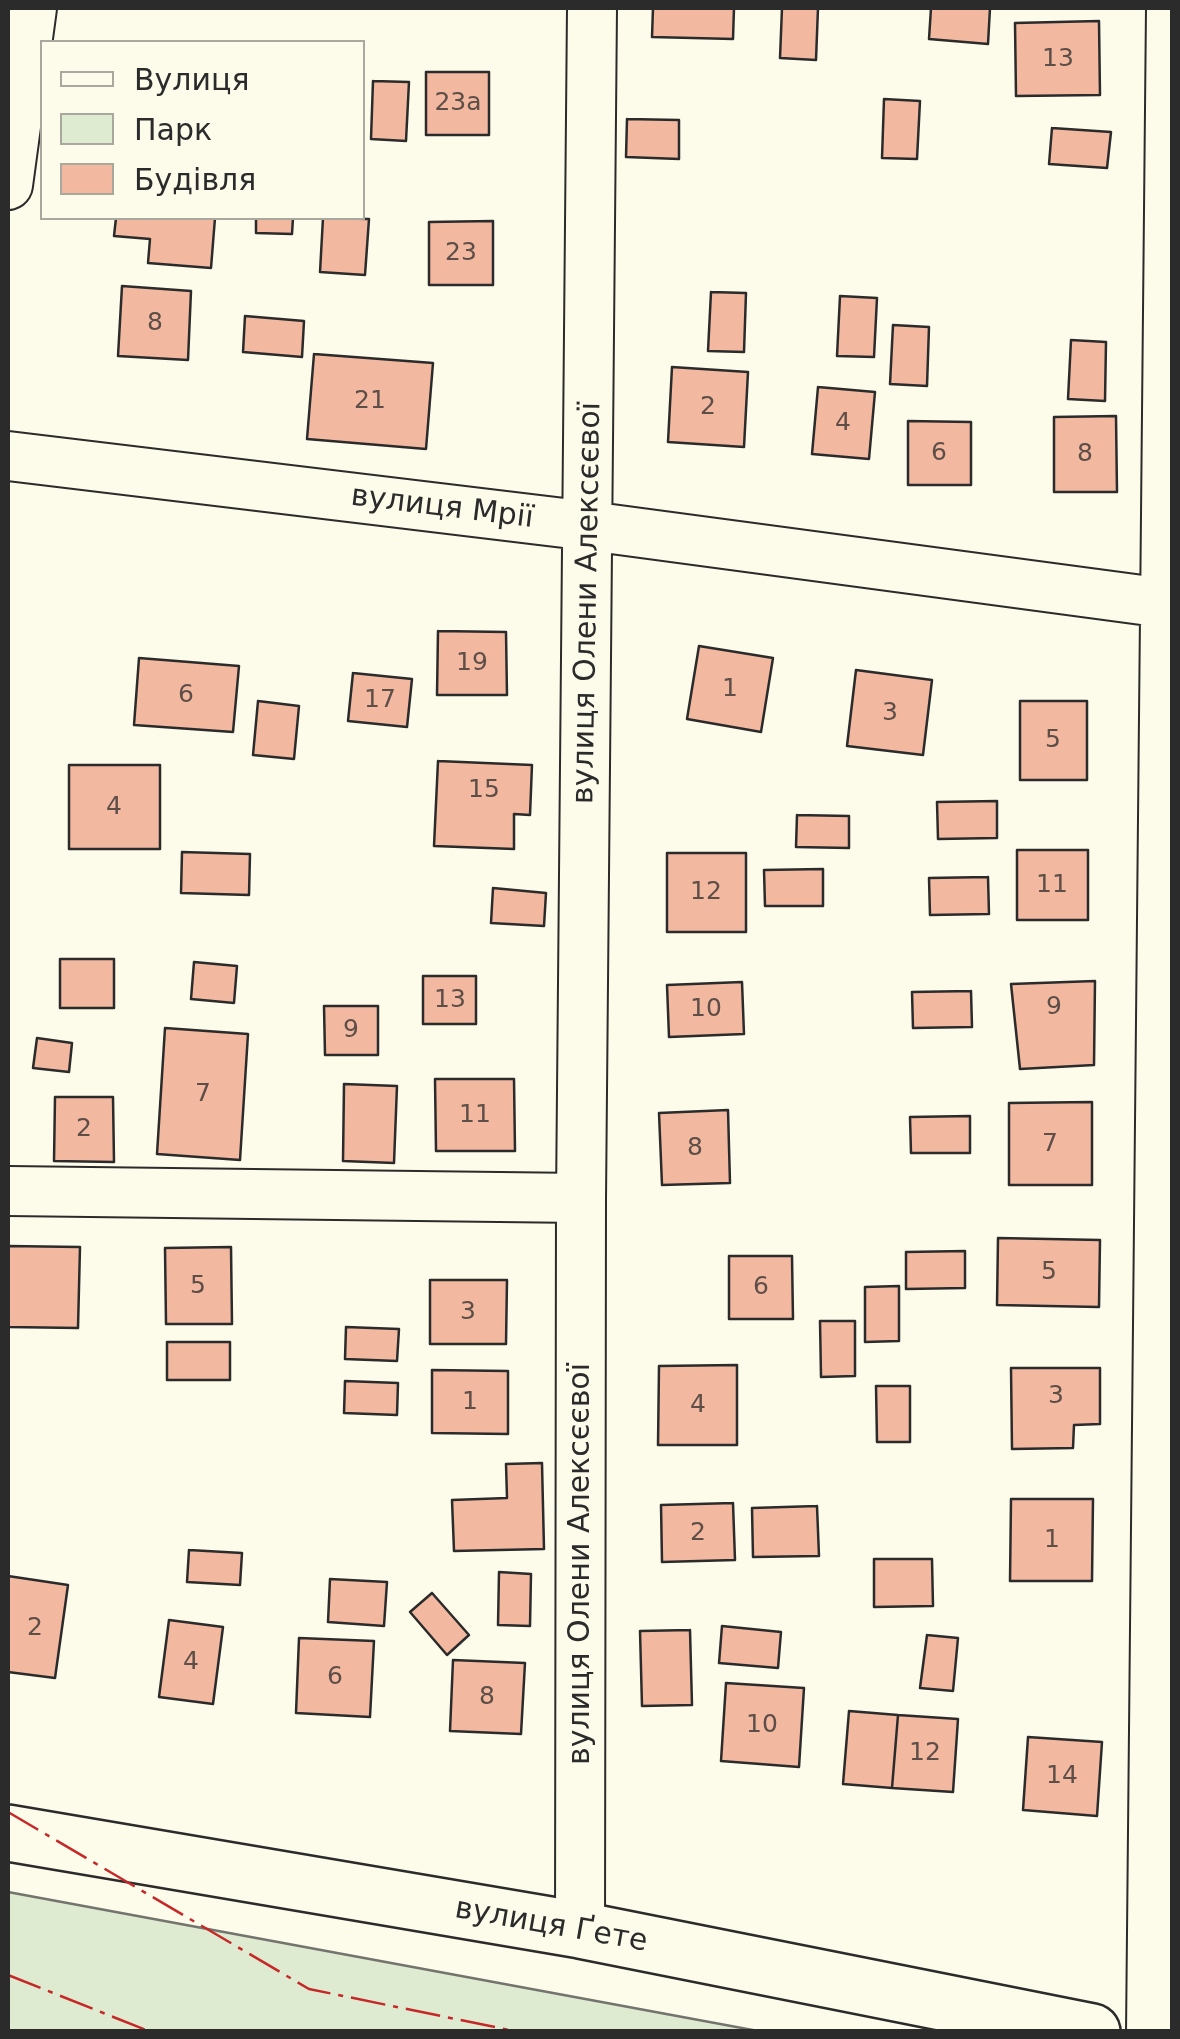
<!DOCTYPE html>
<html>
<head>
<meta charset="utf-8">
<style>
  body { margin:0 }
  #map { position:relative; width:1180px; height:2039px; overflow:hidden; background:#fdfbea; font-family:"DejaVu Sans",sans-serif }
  canvas { display:block }
  .frame { position:absolute; inset:0; border:10px solid #2b2b2b; pointer-events:none }
  .legend { position:absolute; left:40px; top:40px; width:325px; height:180px; box-sizing:border-box; background:#fdfbea; border:2px solid #a9a89e; margin:0; padding:12px 18px; list-style:none; font-size:30px; color:#2b2b2b }
  .legend li { display:flex; align-items:center; gap:20px; height:50px }
  .legend b { width:50px; border:2px solid #a9a89e }
</style>
</head>
<body>
<div id="map">
<canvas width="1180" height="2039"></canvas>
<div class="frame"></div>
<ul class="legend">
<li><b style="height:12px;background:#fdfbea"></b>Вулиця</li>
<li><b style="height:28px;background:#deebd1"></b>Парк</li>
<li><b style="height:28px;background:#f2b8a0"></b>Будівля</li>
</ul>
</div>
<script>
const c = document.querySelector('canvas').getContext('2d');
c.lineJoin = 'round';
function fillPath(path, color) { c.fillStyle = color; c.fill(path, 'evenodd'); }
const poly = rows => new Path2D(rows.map(r => 'M' + r).join(''));
function trace(path, color, width, dash) { c.strokeStyle = color; c.lineWidth = width; c.lineCap = dash ? 'butt' : 'round'; c.setLineDash(dash || []); c.stroke(path); }
function write(font, color, halo, rows, align = 'center') {
  c.font = font + ' "DejaVu Sans",sans-serif'; c.lineWidth = 8; c.setLineDash([]); c.textBaseline = 'middle'; c.strokeStyle = halo; c.fillStyle = color; for (const [text, x, y, turn = 0] of rows) {
    c.save(); c.translate(x, y); c.rotate((+turn || 0) * Math.PI / 180); c.textAlign = isNaN(turn) ? turn : align; if (halo) c.strokeText(text, 0, 0); c.fillText(text, 0, 0); c.restore();
  }
}
const green = poly([
  [8,1892,758,2031,8,2031,8,1892]
]);
fillPath(green, '#deebd1');
trace(green, '#74746e', 2.5);
const building = poly([
  [653,8,734,8,733,39,652,37,653,8],
  [782,8,818,8,816,60,780,58,782,8],
  [931,8,990,8,988,44,929,39,931,8],
  [1099,21,1100,95,1016,96,1015,23,1099,21],
  [426,72,489,72,489,135,426,135,426,72],
  [373,81,409,82,406,141,371,139,373,81],
  [884,99,920,101,917,159,882,158,884,99],
  [627,119,679,120,679,159,626,157,627,119],
  [1052,128,1111,132,1107,168,1049,164,1052,128],
  [116,218,215,218,211,268,148,263,150,239,114,236,116,218],
  [256,218,293,218,292,234,256,233,256,218],
  [323,218,369,219,365,275,320,272,323,218],
  [493,221,493,285,429,285,429,222,493,221],
  [122,286,191,291,188,360,118,356,122,286],
  [711,292,746,293,744,352,708,351,711,292],
  [840,296,877,298,874,357,837,356,840,296],
  [245,316,304,321,302,357,243,352,245,316],
  [893,325,929,327,927,386,890,384,893,325],
  [1071,340,1106,342,1105,401,1068,399,1071,340],
  [314,354,433,363,426,449,307,439,314,354],
  [672,367,748,372,744,447,668,442,672,367],
  [818,387,875,392,869,459,812,454,818,387],
  [1116,416,1117,492,1054,492,1054,417,1116,416],
  [908,421,971,422,971,485,908,485,908,421],
  [438,631,506,632,507,695,437,695,438,631],
  [699,646,773,658,761,732,687,719,699,646],
  [139,658,239,666,233,732,134,725,139,658],
  [856,670,932,680,923,755,847,746,856,670],
  [353,673,412,679,407,727,348,721,353,673],
  [258,701,299,706,294,759,253,755,258,701],
  [1020,701,1087,701,1087,780,1020,780,1020,701],
  [438,761,532,765,530,815,514,814,514,849,434,846,438,761],
  [69,765,160,765,160,849,69,849,69,765],
  [997,801,997,838,938,839,937,802,997,801],
  [797,815,849,816,849,848,796,847,797,815],
  [1017,850,1088,850,1088,920,1017,920,1017,850],
  [182,852,250,854,249,895,181,893,182,852],
  [667,853,746,853,746,932,667,932,667,853],
  [823,869,823,906,765,906,764,870,823,869],
  [988,877,989,914,930,915,929,878,988,877],
  [493,888,546,893,544,926,491,923,493,888],
  [60,959,114,959,114,1008,60,1008,60,959],
  [194,962,237,966,234,1003,191,999,194,962],
  [423,976,476,976,476,1024,423,1024,423,976],
  [1095,981,1094,1065,1020,1069,1011,984,1095,981],
  [742,982,744,1034,669,1037,667,985,742,982],
  [971,991,972,1027,913,1028,912,992,971,991],
  [324,1006,378,1006,378,1055,325,1055,324,1006],
  [165,1028,248,1034,240,1160,157,1154,165,1028],
  [37,1038,72,1043,69,1072,33,1068,37,1038],
  [435,1079,514,1079,515,1151,436,1151,435,1079],
  [344,1084,397,1086,394,1163,343,1161,344,1084],
  [55,1097,113,1097,114,1162,54,1161,55,1097],
  [1092,1102,1092,1185,1009,1185,1009,1103,1092,1102],
  [728,1110,730,1183,662,1185,659,1113,728,1110],
  [970,1116,970,1153,911,1153,910,1117,970,1116],
  [998,1238,1100,1240,1099,1307,997,1305,998,1238],
  [8,1246,80,1247,78,1328,8,1327,8,1246],
  [231,1247,232,1324,166,1324,165,1248,231,1247],
  [965,1251,965,1288,906,1289,906,1252,965,1251],
  [729,1256,792,1256,793,1319,729,1319,729,1256],
  [430,1280,507,1280,506,1344,430,1344,430,1280],
  [899,1286,899,1341,865,1342,865,1287,899,1286],
  [820,1321,855,1321,855,1376,821,1377,820,1321],
  [346,1327,399,1329,397,1361,345,1359,346,1327],
  [167,1342,230,1342,230,1380,167,1380,167,1342],
  [737,1365,737,1445,658,1445,659,1366,737,1365],
  [1011,1368,1100,1368,1100,1424,1074,1425,1073,1448,1012,1449,1011,1368],
  [432,1370,508,1371,508,1434,432,1433,432,1370],
  [345,1381,398,1383,397,1415,344,1413,345,1381],
  [876,1386,910,1386,910,1442,877,1442,876,1386],
  [542,1463,544,1549,454,1551,452,1500,507,1498,506,1464,542,1463],
  [1011,1499,1093,1499,1092,1581,1010,1581,1011,1499],
  [733,1503,735,1560,662,1562,661,1505,733,1503],
  [817,1506,819,1556,753,1557,752,1508,817,1506],
  [189,1550,242,1553,240,1585,187,1582,189,1550],
  [874,1559,932,1559,933,1606,874,1607,874,1559],
  [499,1572,531,1574,530,1626,498,1625,499,1572],
  [8,1576,68,1585,55,1678,8,1672,8,1576],
  [330,1579,387,1582,384,1626,328,1622,330,1579],
  [432,1593,469,1635,447,1655,410,1612,432,1593],
  [169,1620,223,1627,213,1704,159,1697,169,1620],
  [722,1626,781,1632,778,1668,719,1663,722,1626],
  [690,1630,692,1705,642,1706,640,1631,690,1630],
  [927,1635,958,1638,953,1691,920,1688,927,1635],
  [299,1638,374,1641,370,1717,296,1713,299,1638],
  [453,1660,525,1663,521,1734,450,1731,453,1660],
  [726,1683,804,1688,799,1767,721,1761,726,1683],
  [849,1711,898,1715,892,1788,843,1784,849,1711],
  [898,1715,958,1719,953,1792,892,1788,898,1715],
  [1028,1737,1102,1742,1097,1816,1023,1810,1028,1737]
]);
fillPath(building, '#f2b8a0');
trace(building, '#2b2b2b', 2.5);
const street = poly([
  [8,185,32,8],
  [8,456,589,526,1172,604],
  [8,1191,581,1198],
  [580,1930,581,1198,592,8],
  [1151,2032,1171,8]
]);
const primary = poly([
  [8,1833,580,1930,1092,2032]
]);
trace(street, '#2b2b2b', 52);
trace(primary, '#2b2b2b', 60);
trace(street, '#fdfbea', 48);
trace(primary, '#fdfbea', 55);
trace(poly([
  [8,1812,309,1989,519,2032],
  [8,1975,151,2032]
]), '#c62828', 2.5, [35, 8, 5, 8]);
write('25px', '#5d4e48', null, [
  ["13",1058,59],
  ["23а",458,103],
  ["23",461,253],
  ["8",155,323],
  ["21",370,401],
  ["2",708,407],
  ["4",843,423],
  ["6",939,453],
  ["8",1085,454],
  ["19",472,663],
  ["1",730,689],
  ["6",186,695],
  ["17",380,700],
  ["3",890,713],
  ["5",1053,740],
  ["15",484,790],
  ["4",114,807],
  ["11",1052,885],
  ["12",706,892],
  ["13",450,1000],
  ["9",1054,1007],
  ["10",706,1009],
  ["9",351,1030],
  ["7",203,1094],
  ["11",475,1115],
  ["2",84,1129],
  ["7",1050,1144],
  ["8",695,1148],
  ["5",1049,1272],
  ["5",198,1286],
  ["6",761,1287],
  ["3",468,1312],
  ["3",1056,1396],
  ["1",470,1402],
  ["4",698,1405],
  ["2",698,1533],
  ["1",1052,1540],
  ["2",35,1628],
  ["4",191,1662],
  ["6",335,1677],
  ["8",487,1697],
  ["10",762,1725],
  ["12",925,1753],
  ["14",1062,1776]
]);
write('30px', '#2b2b2b', '#fdfbea', [
  ["вулиця Мрії",442,508,7],
  ["вулиця Олени Алексєєвої",588,603,-89],
  ["вулиця Олени Алексєєвої",581,1564,-90],
  ["вулиця Ґете",551,1926,10]
]);
</script>
</body>
</html>
